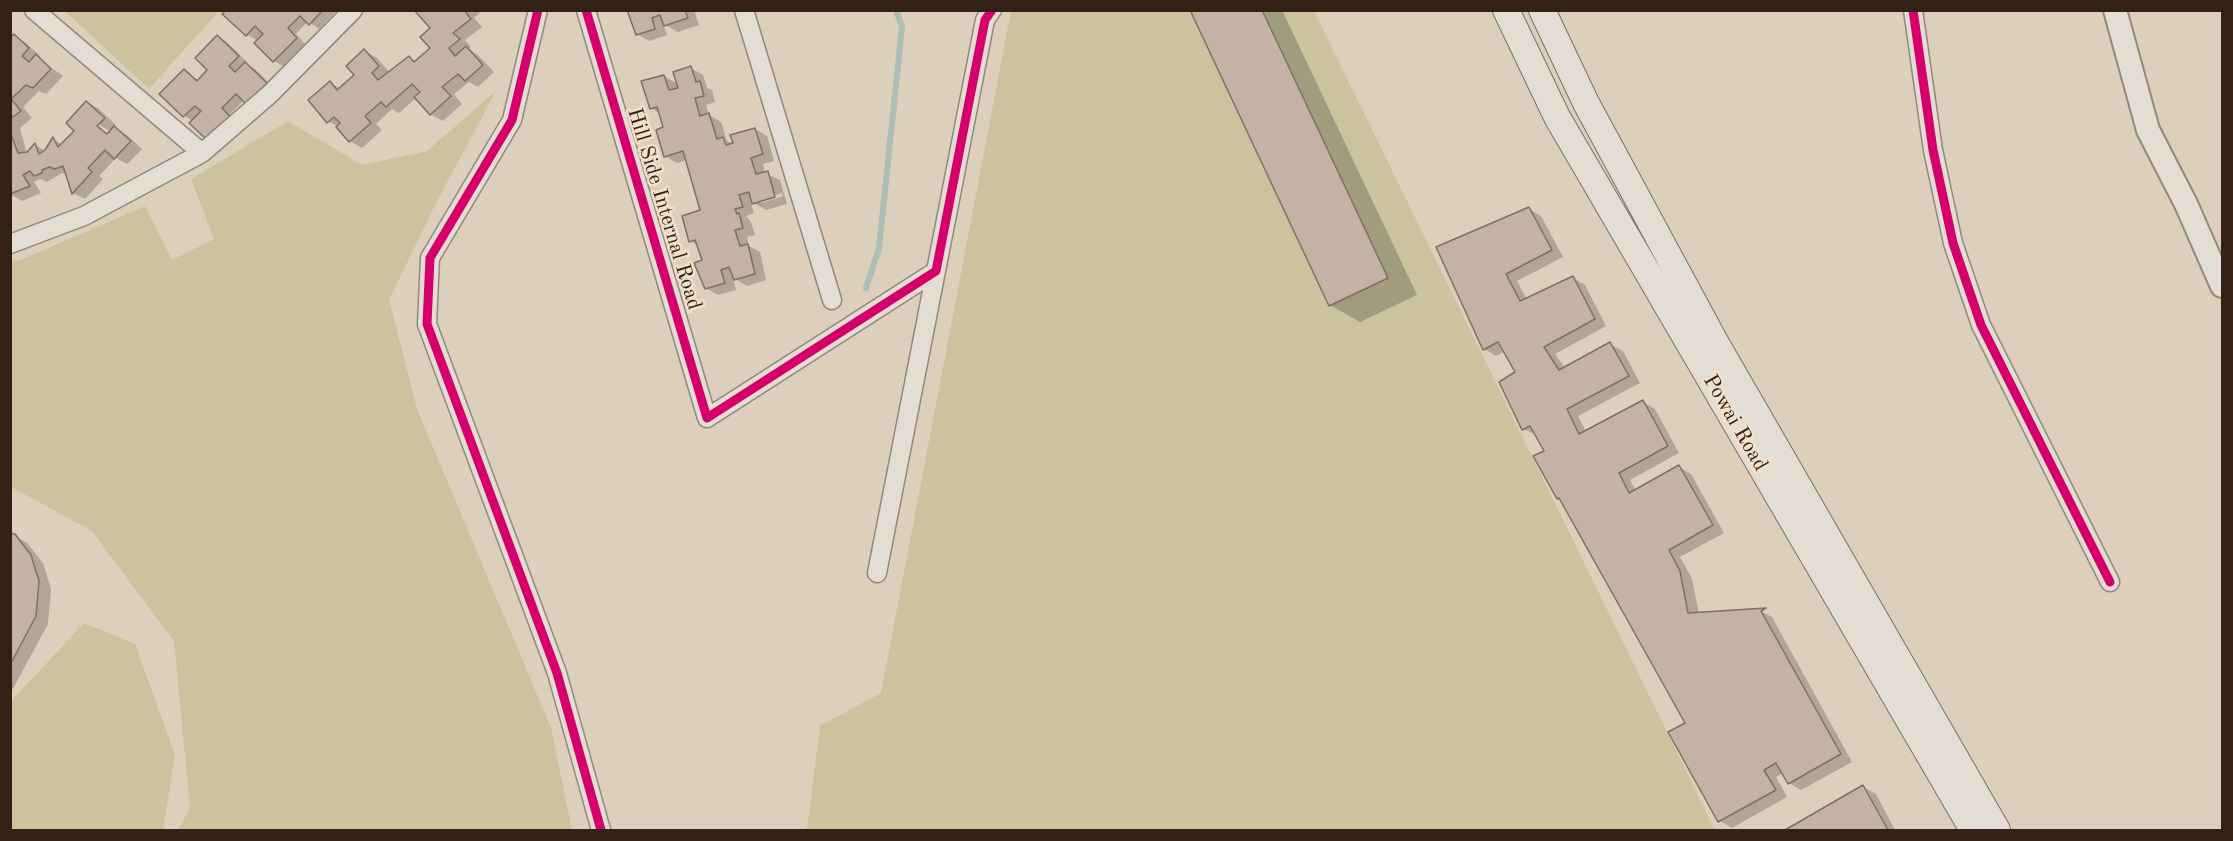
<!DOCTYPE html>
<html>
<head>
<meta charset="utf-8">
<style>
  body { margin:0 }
  #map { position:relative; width:2233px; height:841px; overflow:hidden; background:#dccfbc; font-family:"Old Standard TT",serif }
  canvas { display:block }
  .frame { position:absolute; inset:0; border:12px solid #332117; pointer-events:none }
</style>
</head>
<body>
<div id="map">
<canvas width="2233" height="841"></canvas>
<div class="frame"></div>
</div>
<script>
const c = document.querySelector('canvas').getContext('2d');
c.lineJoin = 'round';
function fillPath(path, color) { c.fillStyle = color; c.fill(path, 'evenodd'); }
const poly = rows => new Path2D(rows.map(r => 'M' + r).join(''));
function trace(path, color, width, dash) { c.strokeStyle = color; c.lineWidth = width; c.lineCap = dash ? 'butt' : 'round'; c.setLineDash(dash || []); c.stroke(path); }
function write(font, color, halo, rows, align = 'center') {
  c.font = font + ' "Old Standard TT",serif'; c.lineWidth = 5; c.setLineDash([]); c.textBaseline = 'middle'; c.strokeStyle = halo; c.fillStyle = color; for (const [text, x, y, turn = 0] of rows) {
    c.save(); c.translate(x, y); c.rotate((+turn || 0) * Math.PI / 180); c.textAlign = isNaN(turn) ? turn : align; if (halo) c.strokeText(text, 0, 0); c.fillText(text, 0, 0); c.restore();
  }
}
fillPath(poly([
  [65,11,219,11,149,89],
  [1011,11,1314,11,1715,830,807,830,820,726,881,693],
  [496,91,436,203,389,300,417,409,551,728,572,830,178,830,190,808,174,641,92,531,11,487,11,261,21,260,145,206,172,260,214,239,191,179,288,121,362,165,427,151],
  [84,623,135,644,175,755,163,830,11,830,11,701]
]), '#cbc39e');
fillPath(poly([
  [228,10,337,10,319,29,308,21,296,34,305,44,283,66,274,61,256,43,258,41,246,34],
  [416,10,483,10,474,18,482,27,465,40,471,47,468,49,478,55,494,72,478,87,469,82,454,94,462,104,443,121,430,114,416,98,399,113,392,109,376,124,382,130,362,148,350,141,337,126,328,121,330,83,341,89,357,75,365,51,377,58,390,73,409,58,416,62,432,48,432,28],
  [629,10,694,10,699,25,678,32,663,24,667,35,649,41,637,34],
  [1192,10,1282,10,1417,295,1360,322,1330,305],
  [14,36,26,43,40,56,38,58,63,76,46,94,39,91,23,107,32,118,20,128,27,154,35,145,46,151,53,139,63,145,77,131,87,102,99,109,116,125,114,128,127,135,142,149,127,164,116,158,99,176,103,179,85,199,73,193,67,174,62,173,47,182,40,179,34,182,41,193,22,201,10,194,10,39],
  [92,121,110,131,110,135,90,123],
  [218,37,227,42,247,62,245,63,255,69,275,89,244,100,230,114,240,125,193,121,184,116,162,94,185,70,199,81,209,70],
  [691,68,703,75,707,88,712,90,715,102,706,105,709,115,721,122,727,141,735,145,755,129,767,136,774,161,763,164,765,173,780,180,787,204,766,210,750,201,754,213,746,216,751,222,755,235,747,237,749,246,760,252,766,280,747,286,733,278,736,290,718,295,706,288,696,264,703,261,699,246,691,241,702,211,687,160,677,163,665,156,665,128,661,114,651,108,664,76,679,85],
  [782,193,783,196,761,203,761,200],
  [1529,209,1541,216,1563,257,1517,281,1527,299,1573,278,1585,285,1606,326,1555,354,1565,368,1610,344,1623,351,1640,383,1578,416,1586,432,1643,402,1655,409,1679,453,1630,480,1636,491,1679,467,1691,474,1724,533,1680,557,1692,579,1699,614,1759,610,1772,617,1852,762,1801,790,1789,783,1783,773,1776,777,1787,797,1732,828,1720,821,1670,733,1687,723,1563,501,1558,498,1546,451,1537,435,1523,429,1517,373,1505,351,1496,356,1484,349,1438,248],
  [10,534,27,543,43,563,51,589,48,624,10,694],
  [1863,787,1876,794,1895,830,1788,830]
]), '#0003');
trace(poly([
  [866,288,879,248,902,27,896,10]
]), '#aebdb6', 6);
const building = poly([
  [226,10,323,10,309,25,300,16,288,28,297,38,273,62,254,43,263,34,255,26,246,36,222,14,226,10],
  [414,10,464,10,471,19,453,33,460,39,449,48,455,56,466,46,483,65,465,81,458,74,442,87,451,96,430,115,414,97,420,92,412,84,386,107,381,102,365,116,371,123,349,142,336,127,340,123,334,117,327,123,308,100,330,81,337,90,354,75,346,66,364,49,379,66,372,73,378,80,409,56,414,62,430,48,420,37,430,28,414,10],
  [627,10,685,10,688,18,664,26,660,15,652,18,655,29,636,35,627,10],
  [1190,10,1262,10,1388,278,1329,306,1190,10],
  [14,34,29,48,22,56,29,62,36,54,51,69,33,88,26,85,11,99,21,111,10,119,10,38,14,34],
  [217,35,239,56,229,66,235,72,245,62,267,83,246,104,236,94,222,108,232,119,209,142,189,123,201,111,195,106,183,117,159,94,184,69,197,81,207,70,195,58,217,35],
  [691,66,696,82,700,81,704,96,695,98,700,116,709,113,717,139,723,137,726,145,733,143,730,135,755,128,763,154,751,158,756,174,768,171,775,197,752,204,749,192,739,195,743,207,735,209,737,214,739,213,743,228,735,230,740,246,748,244,755,274,734,280,729,267,721,270,725,283,705,289,694,263,702,260,695,240,689,242,682,216,700,210,683,151,664,157,656,130,663,127,657,107,650,109,641,81,664,75,669,90,678,88,673,72,691,66],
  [86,101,105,118,97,126,107,134,114,126,131,141,114,159,105,150,88,168,92,172,72,194,63,166,55,169,49,167,42,170,42,173,34,176,30,171,23,175,30,186,10,194,10,132,18,153,27,152,35,143,39,154,45,150,53,137,58,147,74,131,66,123,86,101],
  [1529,207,1552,250,1506,274,1520,301,1573,276,1595,319,1544,347,1559,370,1610,342,1629,376,1567,409,1579,434,1643,400,1668,446,1619,473,1629,493,1679,465,1713,525,1669,550,1680,571,1688,613,1766,608,1761,611,1841,754,1788,784,1776,763,1764,770,1776,790,1718,822,1668,732,1685,723,1559,498,1557,499,1533,456,1544,451,1530,426,1522,430,1499,382,1515,372,1498,342,1483,350,1436,247,1529,207],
  [10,533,15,534,31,555,39,581,36,616,10,665,10,533],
  [1863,785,1888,830,1785,830,1863,785]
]);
fillPath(building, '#c5b2a6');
trace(building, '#7a7166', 1.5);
const minor = poly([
  [34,10,202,153],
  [538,10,512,120,430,258,427,324,557,673,601,830],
  [586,10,707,418,936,271,985,20,992,10],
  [744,10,832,300],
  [1913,10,1933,150,1953,243,1981,325,2110,582],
  [10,244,84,216,202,153,270,94,353,10],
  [877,573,936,271]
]);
const tertiary = poly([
  [2115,10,2148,130,2186,204,2222,286]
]);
const secondary = poly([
  [1506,10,1557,117,1973,830],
  [1542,10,1586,103,1714,340,1997,830]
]);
trace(minor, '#92887c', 21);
trace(tertiary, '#92887c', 26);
trace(secondary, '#7a7166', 28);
trace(minor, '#e4ddd3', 18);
trace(tertiary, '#e4ddd3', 22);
trace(secondary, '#e4ddd3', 26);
trace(poly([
  [538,10,512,120,430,258,427,324,557,673,601,830],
  [586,10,707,418,936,271,985,20,992,10],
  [1913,10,1933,150,1953,243,1981,325,2110,582]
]), '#d6006c', 9);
write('21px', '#332117', '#f1e1cb', [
  ["Hill Side Internal Road",664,209,73],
  ["Powai Road",1735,423,60]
]);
</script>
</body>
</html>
